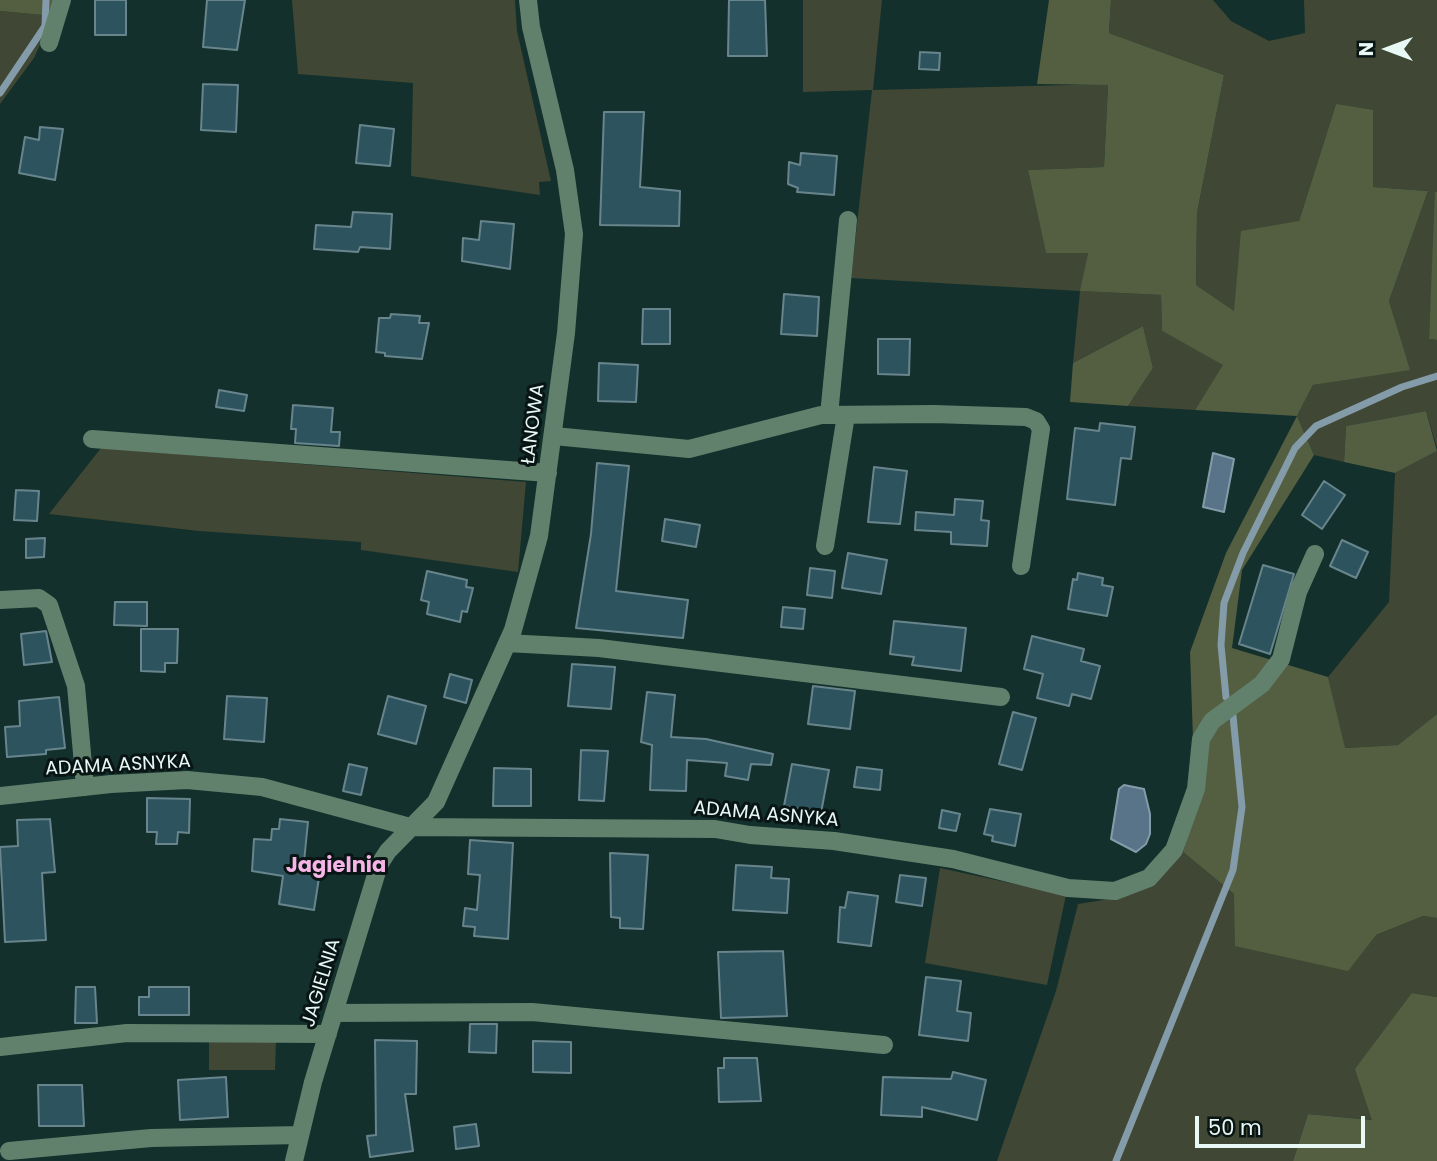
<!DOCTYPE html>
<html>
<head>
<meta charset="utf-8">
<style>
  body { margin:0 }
  #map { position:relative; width:1437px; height:1161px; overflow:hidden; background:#13302c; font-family:Poppins,sans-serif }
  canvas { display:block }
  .north { position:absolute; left:1353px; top:14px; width:70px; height:70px; -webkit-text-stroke:5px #091514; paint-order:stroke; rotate:270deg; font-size:19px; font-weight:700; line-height:28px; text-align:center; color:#e7f8f5 }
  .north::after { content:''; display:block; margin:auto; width:24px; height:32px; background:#e7f8f5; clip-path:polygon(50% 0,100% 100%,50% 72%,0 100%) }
  .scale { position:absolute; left:1195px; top:1116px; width:170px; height:32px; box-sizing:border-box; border:4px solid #e7f8f5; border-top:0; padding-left:9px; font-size:21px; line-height:24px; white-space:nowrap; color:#e7f8f5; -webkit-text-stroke:5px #091514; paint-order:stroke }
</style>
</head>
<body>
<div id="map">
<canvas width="1437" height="1161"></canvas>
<div class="north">N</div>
<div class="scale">50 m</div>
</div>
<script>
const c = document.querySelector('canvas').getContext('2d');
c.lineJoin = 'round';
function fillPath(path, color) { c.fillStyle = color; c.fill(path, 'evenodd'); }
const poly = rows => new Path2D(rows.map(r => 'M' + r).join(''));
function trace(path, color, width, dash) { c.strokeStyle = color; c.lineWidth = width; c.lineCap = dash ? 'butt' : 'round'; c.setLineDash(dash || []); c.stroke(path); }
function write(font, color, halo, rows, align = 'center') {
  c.font = font + ' Poppins,sans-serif'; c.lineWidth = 6; c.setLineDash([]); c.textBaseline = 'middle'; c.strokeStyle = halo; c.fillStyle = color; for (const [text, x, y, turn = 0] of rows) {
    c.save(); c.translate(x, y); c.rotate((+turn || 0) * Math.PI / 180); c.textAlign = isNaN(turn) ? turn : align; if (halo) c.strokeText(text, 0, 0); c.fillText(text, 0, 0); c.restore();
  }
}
fillPath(poly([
  [292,0,515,0,517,31,551,181,539,182,540,195,411,176,413,83,298,74],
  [803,0,882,0,873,90,1108,84,1104,167,1028,170,1046,252,1088,253,1081,291,1161,295,1162,331,1224,365,1195,410,1128,406,1153,368,1143,326,1073,363,1080,291,851,278,872,90,803,92],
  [1111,0,1213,0,1231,21,1269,41,1305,33,1304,0,1437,0,1437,192,1429,339,1437,340,1437,448,1426,411,1346,426,1344,462,1314,455,1297,416,1313,385,1409,369,1389,301,1428,191,1373,187,1336,104,1299,221,1235,312,1196,285,1197,213,1224,75,1109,33],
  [0,11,53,16,34,58,0,104],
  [101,448,526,482,518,572,361,550,361,542,199,531,49,514],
  [1437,451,1437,714,1398,745,1344,748,1328,677,1389,602,1395,473],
  [1183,852,1234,894,1376,935,1423,916,1437,918,1437,997,1412,993,1373,1120,1308,1114,1293,1161,997,1161,1056,991,1078,904,1115,898,1153,883],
  [940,868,1066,895,1047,985,925,963],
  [209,1040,276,1040,275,1070,209,1070]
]), '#404734');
fillPath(poly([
  [0,0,55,0,53,16,0,11],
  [1049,0,1111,0,1109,33,1224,75,1197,213,1196,285,1234,311,1241,231,1299,221,1336,104,1373,110,1373,187,1428,191,1389,301,1410,370,1313,385,1297,416,1314,455,1242,570,1232,648,1328,677,1345,748,1398,745,1437,714,1437,918,1423,916,1376,935,1348,971,1235,946,1234,894,1183,852,1203,789,1194,768,1190,652,1226,553,1297,416,1195,410,1223,365,1162,331,1161,295,1080,291,1088,253,1046,253,1028,170,1104,167,1108,85,1037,84],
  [1435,192,1437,192,1437,340,1429,339],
  [1143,326,1153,368,1128,406,1070,402,1073,363],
  [1426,411,1437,451,1395,473,1344,462,1346,426],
  [1412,993,1437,997,1437,1161,1293,1161,1308,1114,1372,1120,1355,1069]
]), '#545f42');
const water = poly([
  [1213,453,1234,459,1224,512,1203,507,1213,453],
  [1124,785,1144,789,1150,814,1150,834,1146,844,1136,852,1111,839,1119,789,1124,785]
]);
fillPath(water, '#597389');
trace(water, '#849ba9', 2);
trace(poly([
  [0,93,45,26,46,0],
  [1226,697,1221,645,1224,603,1243,553,1295,448,1316,426,1402,387,1437,376],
  [1116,1161,1233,870,1242,807,1233,716]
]), '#849ba9', 7);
const building = poly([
  [95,0,126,0,126,35,95,35,95,0],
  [207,0,245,0,237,50,203,47,207,0],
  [729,0,765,0,767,56,728,56,729,0],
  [920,52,940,53,939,70,919,69,920,52],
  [203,84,238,85,236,132,201,130,203,84],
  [604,112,644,112,640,187,680,191,679,226,600,225,604,112],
  [360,125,394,129,390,166,356,163,360,125],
  [40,127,63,129,55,180,19,173,25,137,39,140,40,127],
  [801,153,837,156,834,195,797,192,798,188,788,184,789,162,800,165,801,153],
  [353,212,392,214,390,249,360,247,358,252,314,249,316,225,351,227,353,212],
  [481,221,514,224,510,269,462,261,463,238,479,240,481,221],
  [784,294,819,297,817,336,781,334,784,294],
  [643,309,670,309,670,344,642,344,643,309],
  [391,314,420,316,419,323,429,323,422,359,385,356,385,353,376,352,379,318,390,318,391,314],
  [878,339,910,339,909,375,878,374,878,339],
  [599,363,638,365,636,402,598,401,599,363],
  [219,390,247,395,244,411,216,407,219,390],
  [293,405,333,408,331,432,340,432,339,446,295,443,296,429,291,429,293,405],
  [1100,423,1135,427,1131,459,1121,458,1115,505,1067,499,1075,428,1099,431,1100,423],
  [597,463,629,466,616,591,688,600,683,638,576,628,591,534,597,463],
  [874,467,907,471,900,524,868,522,874,467],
  [1324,481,1345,495,1322,529,1302,515,1324,481],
  [16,490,39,491,37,521,14,520,16,490],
  [955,499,983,501,981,520,989,521,987,546,951,544,951,532,915,530,916,512,954,515,955,499],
  [665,519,700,525,696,547,662,541,665,519],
  [45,538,44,557,26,558,26,539,45,538],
  [1342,540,1368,552,1356,578,1330,566,1342,540],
  [848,553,887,560,881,594,842,588,848,553],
  [1263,565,1294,574,1270,654,1239,644,1263,565],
  [810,568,835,571,832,598,807,595,810,568],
  [427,571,467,580,466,587,473,588,467,612,462,611,460,622,427,614,429,602,421,600,427,571],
  [1078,573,1103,578,1102,585,1113,587,1107,616,1068,609,1073,579,1077,580,1078,573],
  [115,602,147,602,147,626,114,625,115,602],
  [783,607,805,609,803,629,781,627,783,607],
  [894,621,966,628,961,671,912,665,914,657,890,654,894,621],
  [141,629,178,629,177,663,165,663,165,672,141,671,141,629],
  [46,631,52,662,24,665,21,634,46,631],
  [1032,636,1084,649,1081,661,1100,666,1091,699,1072,694,1069,706,1037,698,1043,674,1024,669,1032,636],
  [572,664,615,667,611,709,568,706,572,664],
  [450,674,472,680,466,703,444,697,450,674],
  [813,686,855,691,850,729,808,724,813,686],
  [647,692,675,695,671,737,706,739,773,754,771,765,751,764,748,780,725,776,727,763,687,760,686,791,650,790,652,745,641,742,647,692],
  [227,696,267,698,264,742,224,739,227,696],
  [388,696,426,706,416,744,378,734,388,696],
  [59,697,65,748,46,750,46,754,7,757,5,727,20,726,19,701,59,697],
  [1013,712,1036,718,1022,770,999,764,1013,712],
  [581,750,608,751,604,801,579,800,581,750],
  [349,764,367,768,361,795,343,791,349,764],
  [792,764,829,770,821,813,784,806,792,764],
  [857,767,882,770,880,790,854,787,857,767],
  [494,768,531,769,531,806,493,806,494,768],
  [147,798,190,799,189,833,178,832,177,844,156,844,157,832,147,832,147,798],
  [990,809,1021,814,1015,846,992,841,993,836,984,834,990,809],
  [942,810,960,814,956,831,939,828,942,810],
  [50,819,55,872,42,873,46,940,5,942,0,847,18,846,17,820,50,819],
  [280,819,308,822,304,862,321,865,314,910,279,904,283,876,252,871,254,839,271,840,272,829,279,829,280,819],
  [470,840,513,843,508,939,474,936,475,927,463,926,465,908,477,910,480,875,468,874,470,840],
  [610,853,648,855,643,929,620,928,620,918,611,917,610,853],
  [736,865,772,867,771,878,789,879,787,913,733,910,736,865],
  [900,875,926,878,922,906,896,902,900,875],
  [848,892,878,896,871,946,838,942,840,907,845,908,848,892],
  [783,951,787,1016,721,1018,718,952,783,951],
  [926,977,961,981,957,1011,971,1013,968,1041,919,1035,926,977],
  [76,987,95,987,97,1023,75,1023,76,987],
  [149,987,189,987,189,1015,139,1015,139,997,149,997,149,987],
  [470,1024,497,1024,496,1053,469,1052,470,1024],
  [375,1040,417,1041,416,1094,405,1094,413,1151,370,1157,367,1136,376,1135,375,1040],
  [533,1041,571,1042,571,1073,533,1072,533,1041],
  [724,1058,757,1058,761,1101,719,1102,718,1068,724,1068,724,1058],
  [953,1072,986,1080,977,1120,922,1107,922,1117,881,1115,883,1077,951,1079,953,1072],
  [226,1077,228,1117,180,1120,178,1080,226,1077],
  [38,1085,82,1085,84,1126,39,1126,38,1085],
  [476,1124,479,1146,456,1149,454,1127,476,1124]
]);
fillPath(building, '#2d545e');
trace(building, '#68858d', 2);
trace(poly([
  [49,43,62,0],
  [829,415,848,220],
  [554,436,689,449,821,415,934,414,1026,417,1036,421,1041,429,1021,566],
  [92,439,548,473],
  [825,546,846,415],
  [0,600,39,598,49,605,76,686,85,787],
  [507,643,599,648,1001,697],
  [0,796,111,784,187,780,262,787,410,827,715,829,750,835,834,841,953,859,1068,888,1115,891,1149,878,1174,850,1196,789,1201,739,1212,721,1262,684,1281,659,1298,592,1315,554],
  [334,1013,532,1012,884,1045],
  [0,1047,127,1033,328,1034],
  [9,1151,151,1138,300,1135],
  [294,1161,313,1082,379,865,388,851,436,802,513,630,539,536,566,333,574,234,565,170,531,27,528,0]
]), '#62816c', 18);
write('19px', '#e7f8f5', '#091514', [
  ["ŁANOWA",534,424,-83],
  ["ADAMA ASNYKA",118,766,-3],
  ["ADAMA ASNYKA",766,815,5],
  ["JAGIELNIA",322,983,-73]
]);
write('bold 21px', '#f7b5e7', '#091514', [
  ["Jagielnia",336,867]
]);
</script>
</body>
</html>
